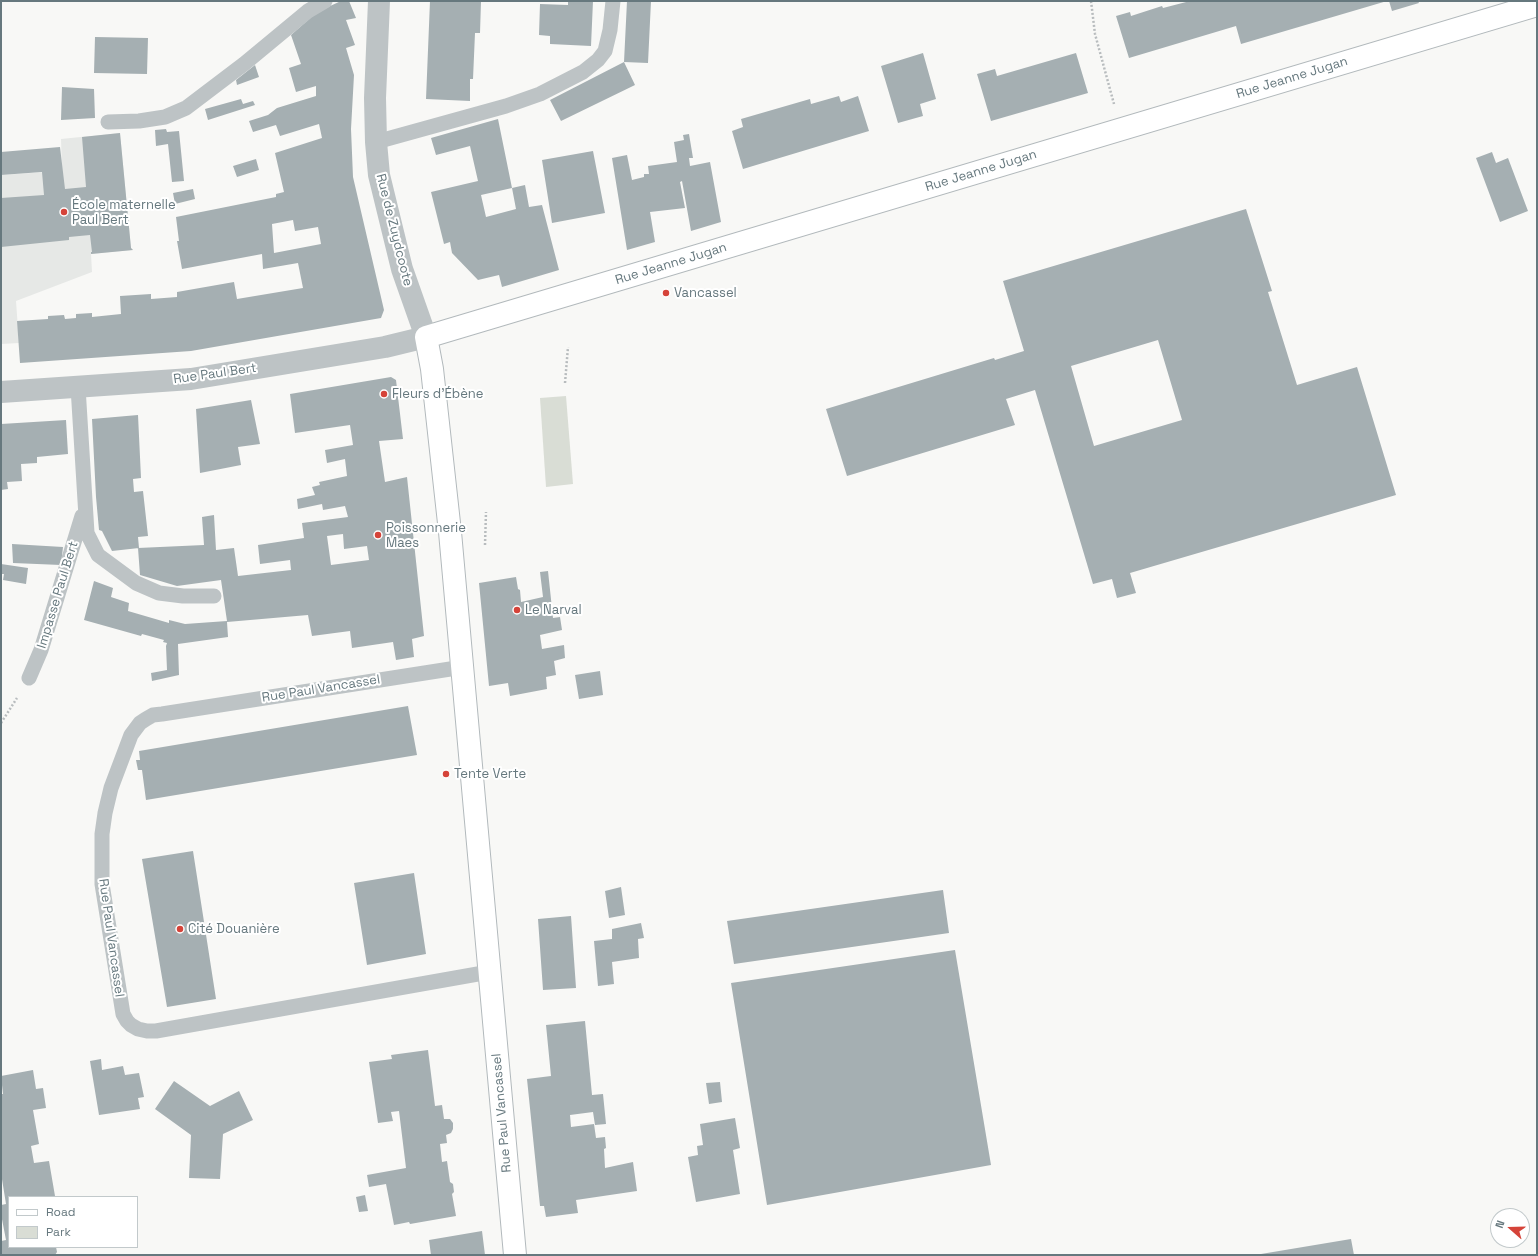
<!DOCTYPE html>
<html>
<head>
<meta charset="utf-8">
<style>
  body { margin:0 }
  #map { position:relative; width:1538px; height:1256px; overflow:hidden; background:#f8f8f6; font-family:"Space Grotesk",sans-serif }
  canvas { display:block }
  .frame { position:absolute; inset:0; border:2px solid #66787e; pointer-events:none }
  .legend { position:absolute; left:8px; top:1196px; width:130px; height:52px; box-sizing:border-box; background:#fff; border:1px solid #c2c9cb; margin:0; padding:5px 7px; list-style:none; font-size:12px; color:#66787e }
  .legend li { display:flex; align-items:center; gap:8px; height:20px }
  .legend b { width:20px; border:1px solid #c2c9cb }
  .north { position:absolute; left:1490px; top:1208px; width:40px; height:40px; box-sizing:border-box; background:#fff; border:1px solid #c2c9cb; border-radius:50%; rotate:290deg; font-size:11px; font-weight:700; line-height:16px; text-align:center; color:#66787e }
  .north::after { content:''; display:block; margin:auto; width:14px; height:18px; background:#d54339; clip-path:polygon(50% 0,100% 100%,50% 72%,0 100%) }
</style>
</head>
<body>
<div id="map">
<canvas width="1538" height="1256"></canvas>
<div class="frame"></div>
<ul class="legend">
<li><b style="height:5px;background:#fff"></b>Road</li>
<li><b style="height:11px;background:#d9ddd5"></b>Park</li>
</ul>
<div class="north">N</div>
</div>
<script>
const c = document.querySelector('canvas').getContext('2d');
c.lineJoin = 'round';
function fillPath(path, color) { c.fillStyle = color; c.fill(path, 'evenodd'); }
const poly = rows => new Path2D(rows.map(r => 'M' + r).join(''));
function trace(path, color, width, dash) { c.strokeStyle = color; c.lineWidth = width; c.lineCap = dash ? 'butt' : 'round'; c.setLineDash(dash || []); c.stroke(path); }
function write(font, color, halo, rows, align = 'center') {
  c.font = font + ' "Space Grotesk",sans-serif'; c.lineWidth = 4; c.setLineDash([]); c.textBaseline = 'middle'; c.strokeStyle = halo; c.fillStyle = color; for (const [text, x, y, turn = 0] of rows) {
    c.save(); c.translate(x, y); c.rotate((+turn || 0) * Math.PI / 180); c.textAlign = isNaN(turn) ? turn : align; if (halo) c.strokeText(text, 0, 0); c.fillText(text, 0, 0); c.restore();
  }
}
fillPath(poly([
  [120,133,131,248,133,250,91,254,92,272,16,301,19,343,1,344,1,175,62,171,61,139]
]), '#e6e8e6');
fillPath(poly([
  [566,396,573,484,546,487,540,398]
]), '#d9ddd5');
fillPath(poly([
  [341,1,349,1,356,18,346,20,355,45,346,48,354,75,351,129,353,177,384,310,381,318,191,351,20,363,17,321,48,319,48,316,64,315,65,319,76,318,76,314,92,313,92,317,121,314,120,296,151,294,151,299,177,297,177,292,234,282,237,299,303,288,298,263,263,269,262,254,182,269,177,241,179,241,176,217,276,197,276,194,284,192,275,153,322,138,319,124,280,136,276,125,253,132,249,121,268,115,277,108,316,96,316,86,296,92,289,68,301,64,291,35,317,12],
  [293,220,295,231,318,227,321,244,274,253,272,224],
  [430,1,481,1,480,33,475,33,473,79,470,79,470,101,426,99],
  [568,1,593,1,591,46,550,44,550,36,539,35,540,4,568,5],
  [627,1,651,1,648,63,624,62],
  [1190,1,1387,1,1241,44,1236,26,1129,58,1116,16,1130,12,1131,16,1162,6,1163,8],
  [1389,1,1418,1,1419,3,1392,11],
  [95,37,148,38,147,74,94,73],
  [923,53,936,99,920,104,923,116,898,123,881,66],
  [1076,53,1088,93,991,121,977,74,995,69,997,76],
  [624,62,635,85,561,121,550,100],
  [255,65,259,77,237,85,236,80],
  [62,87,94,89,95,118,61,120],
  [839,96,841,102,858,96,869,131,743,169,732,131,743,127,741,119,810,99,811,104],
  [241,99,243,104,253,101,255,105,208,120,205,109],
  [498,119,512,188,481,195,486,217,516,209,512,188,525,185,529,207,542,205,559,270,502,287,499,275,478,280,452,253,450,242,444,244,431,192,478,181,470,146,436,155,431,138],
  [166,129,167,132,179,131,184,181,172,182,168,144,156,146,155,130],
  [120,133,131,248,133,250,91,254,91,252,92,252,90,235,69,237,69,240,1,247,1,198,44,195,42,172,1,175,1,152,60,147,65,189,86,187,82,137],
  [689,134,693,158,689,158,690,166,710,162,721,222,691,231,682,181,680,182,685,208,650,212,655,242,627,250,612,158,627,155,632,180,644,177,644,174,649,174,648,166,677,162,674,142,684,140,683,135],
  [593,151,605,213,552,223,542,160],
  [1492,152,1496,163,1508,158,1528,211,1500,222,1476,158],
  [256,159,259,170,237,177,233,166],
  [193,189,195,199,175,204,173,193],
  [1246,209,1272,291,1268,292,1297,385,1357,367,1396,495,1130,573,1136,593,1117,598,1112,579,1093,584,1035,390,1006,399,1015,425,847,476,826,409,994,358,995,360,1024,351,1003,281],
  [1158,340,1182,420,1094,446,1071,366],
  [391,377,396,380,403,439,379,441,385,482,407,477,424,636,412,639,414,657,396,660,393,642,352,648,350,631,312,636,308,615,227,622,228,637,178,644,179,675,152,681,151,673,167,670,166,646,167,643,163,642,164,640,142,634,141,636,84,620,94,581,113,588,111,597,129,603,128,611,169,623,169,620,185,624,227,621,221,580,177,586,140,575,138,548,204,545,202,517,214,515,216,550,234,548,238,576,291,570,290,560,260,564,258,545,304,538,302,523,348,517,345,506,323,510,322,504,298,509,297,499,315,495,312,487,320,485,319,482,347,476,345,459,327,463,325,450,353,445,350,425,295,433,290,394],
  [343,534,344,549,367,546,369,560,331,565,327,536],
  [251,400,260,444,238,447,241,465,200,473,196,409],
  [138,415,141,478,133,479,134,492,143,491,148,536,138,537,139,548,112,551,102,531,99,530,96,497,92,419],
  [66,420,68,454,37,457,37,463,21,464,22,481,7,482,8,489,1,490,1,424],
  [12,544,63,547,61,565,13,563],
  [1,564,28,568,26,584,3,580,4,574,1,574],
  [548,571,553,618,560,617,562,630,540,635,542,649,564,645,565,658,554,661,556,675,546,677,547,689,510,696,508,683,489,686,479,583,516,577,518,589,520,590,521,602,543,597,540,572],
  [600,671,603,695,579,699,575,675],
  [408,706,417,755,146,800,142,770,138,770,136,760,140,760,139,751],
  [193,851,216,999,167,1007,142,859],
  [414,873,426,954,367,965,354,883],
  [621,887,625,915,609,918,605,891],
  [943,890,949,933,734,964,727,921],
  [571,916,576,988,543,990,538,919],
  [641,923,644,938,638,939,639,958,612,962,614,984,598,986,594,941,612,939,612,929],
  [955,950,991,1165,767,1205,731,983],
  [585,1021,592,1095,603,1094,606,1124,595,1125,593,1112,570,1115,571,1127,594,1124,596,1138,605,1137,606,1148,604,1149,605,1168,633,1162,637,1191,576,1200,578,1213,546,1217,544,1206,540,1206,527,1079,551,1076,546,1025],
  [428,1050,435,1106,442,1105,444,1119,450,1119,453,1123,453,1129,451,1133,446,1135,447,1143,440,1144,442,1162,447,1161,450,1182,453,1184,454,1192,452,1194,456,1216,410,1224,409,1222,394,1225,386,1184,369,1187,367,1175,406,1168,399,1111,391,1112,393,1121,378,1123,369,1062,392,1059,391,1055],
  [101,1059,102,1070,123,1066,125,1075,139,1073,144,1097,138,1098,140,1109,99,1115,90,1061],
  [33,1070,36,1089,43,1088,46,1108,33,1110,39,1144,31,1146,34,1163,49,1161,55,1196,49,1197,9,1197,9,1247,56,1247,57,1252,55,1255,1,1255,1,1241,6,1240,1,1214,1,1205,6,1204,1,1173,1,1094,3,1094,1,1076],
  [174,1081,210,1106,239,1091,253,1120,223,1134,220,1179,189,1178,191,1135,155,1109],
  [720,1082,722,1102,709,1104,706,1083],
  [735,1118,740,1148,733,1150,740,1194,696,1202,688,1157,698,1155,697,1146,703,1145,700,1124],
  [365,1195,368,1211,359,1212,356,1197],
  [482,1231,485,1255,431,1255,429,1240],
  [1351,1239,1354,1255,1261,1255,1261,1254]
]), '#a5afb2');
const secondary = poly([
  [515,1255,450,532,432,369,426,337,1537,5]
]);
trace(secondary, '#b2b9bc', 24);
trace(poly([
  [1091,1,1095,34,1114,104],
  [565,383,568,347],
  [485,545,486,512],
  [1,723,17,698]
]), '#b8bcbe', 2.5, [2, 2]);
trace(poly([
  [108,122,139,121,165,117,186,108,244,64,308,11,325,1],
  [376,142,506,106,540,94,583,72,598,60,605,51,610,30,613,1],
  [78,387,87,533,98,555,136,583,159,593,183,596,214,596],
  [463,667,162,714,153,715,146,719,140,723,131,735,111,788,105,813,102,834,102,884,123,1014,127,1021,131,1025,138,1029,147,1031,156,1031,489,972],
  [29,678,41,650,82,516]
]), '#bdc3c5', 15);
trace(poly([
  [1,392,191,379,385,347,426,337,402,269,379,175,376,142,375,98,379,1]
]), '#bdc3c5', 22);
trace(secondary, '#fff', 22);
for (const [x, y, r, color] of [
  [64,212,4,"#d54339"],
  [666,293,4,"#d54339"],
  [384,394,4,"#d54339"],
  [378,535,4,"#d54339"],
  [517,610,4,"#d54339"],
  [446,774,4,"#d54339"],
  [180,929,4,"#d54339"]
]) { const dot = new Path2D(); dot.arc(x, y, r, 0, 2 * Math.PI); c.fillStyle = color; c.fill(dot); trace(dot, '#fff', 1.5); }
write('13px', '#66787e', '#fff', [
  ["Rue Jeanne Jugan",1292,78,-17],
  ["Rue Jeanne Jugan",981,171,-17],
  ["Rue de Zuydcoote",394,230,76],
  ["Rue Jeanne Jugan",671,264,-17],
  ["Rue Paul Bert",215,374,-8],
  ["Impasse Paul Bert",58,595,-73],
  ["Rue Paul Vancassel",321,689,-9],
  ["Rue Paul Vancassel",111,938,82],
  ["Rue Paul Vancassel",502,1113,-95]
]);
write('13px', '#66787e', '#fff', [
  ["École maternelle",72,205],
  ["Paul Bert",72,220],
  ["Vancassel",674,293],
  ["Fleurs d'Ébène",392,394],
  ["Poissonnerie",386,528],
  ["Maes",386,543],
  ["Le Narval",525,610],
  ["Tente Verte",454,774],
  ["Cité Douanière",188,929]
], 'left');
</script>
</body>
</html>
